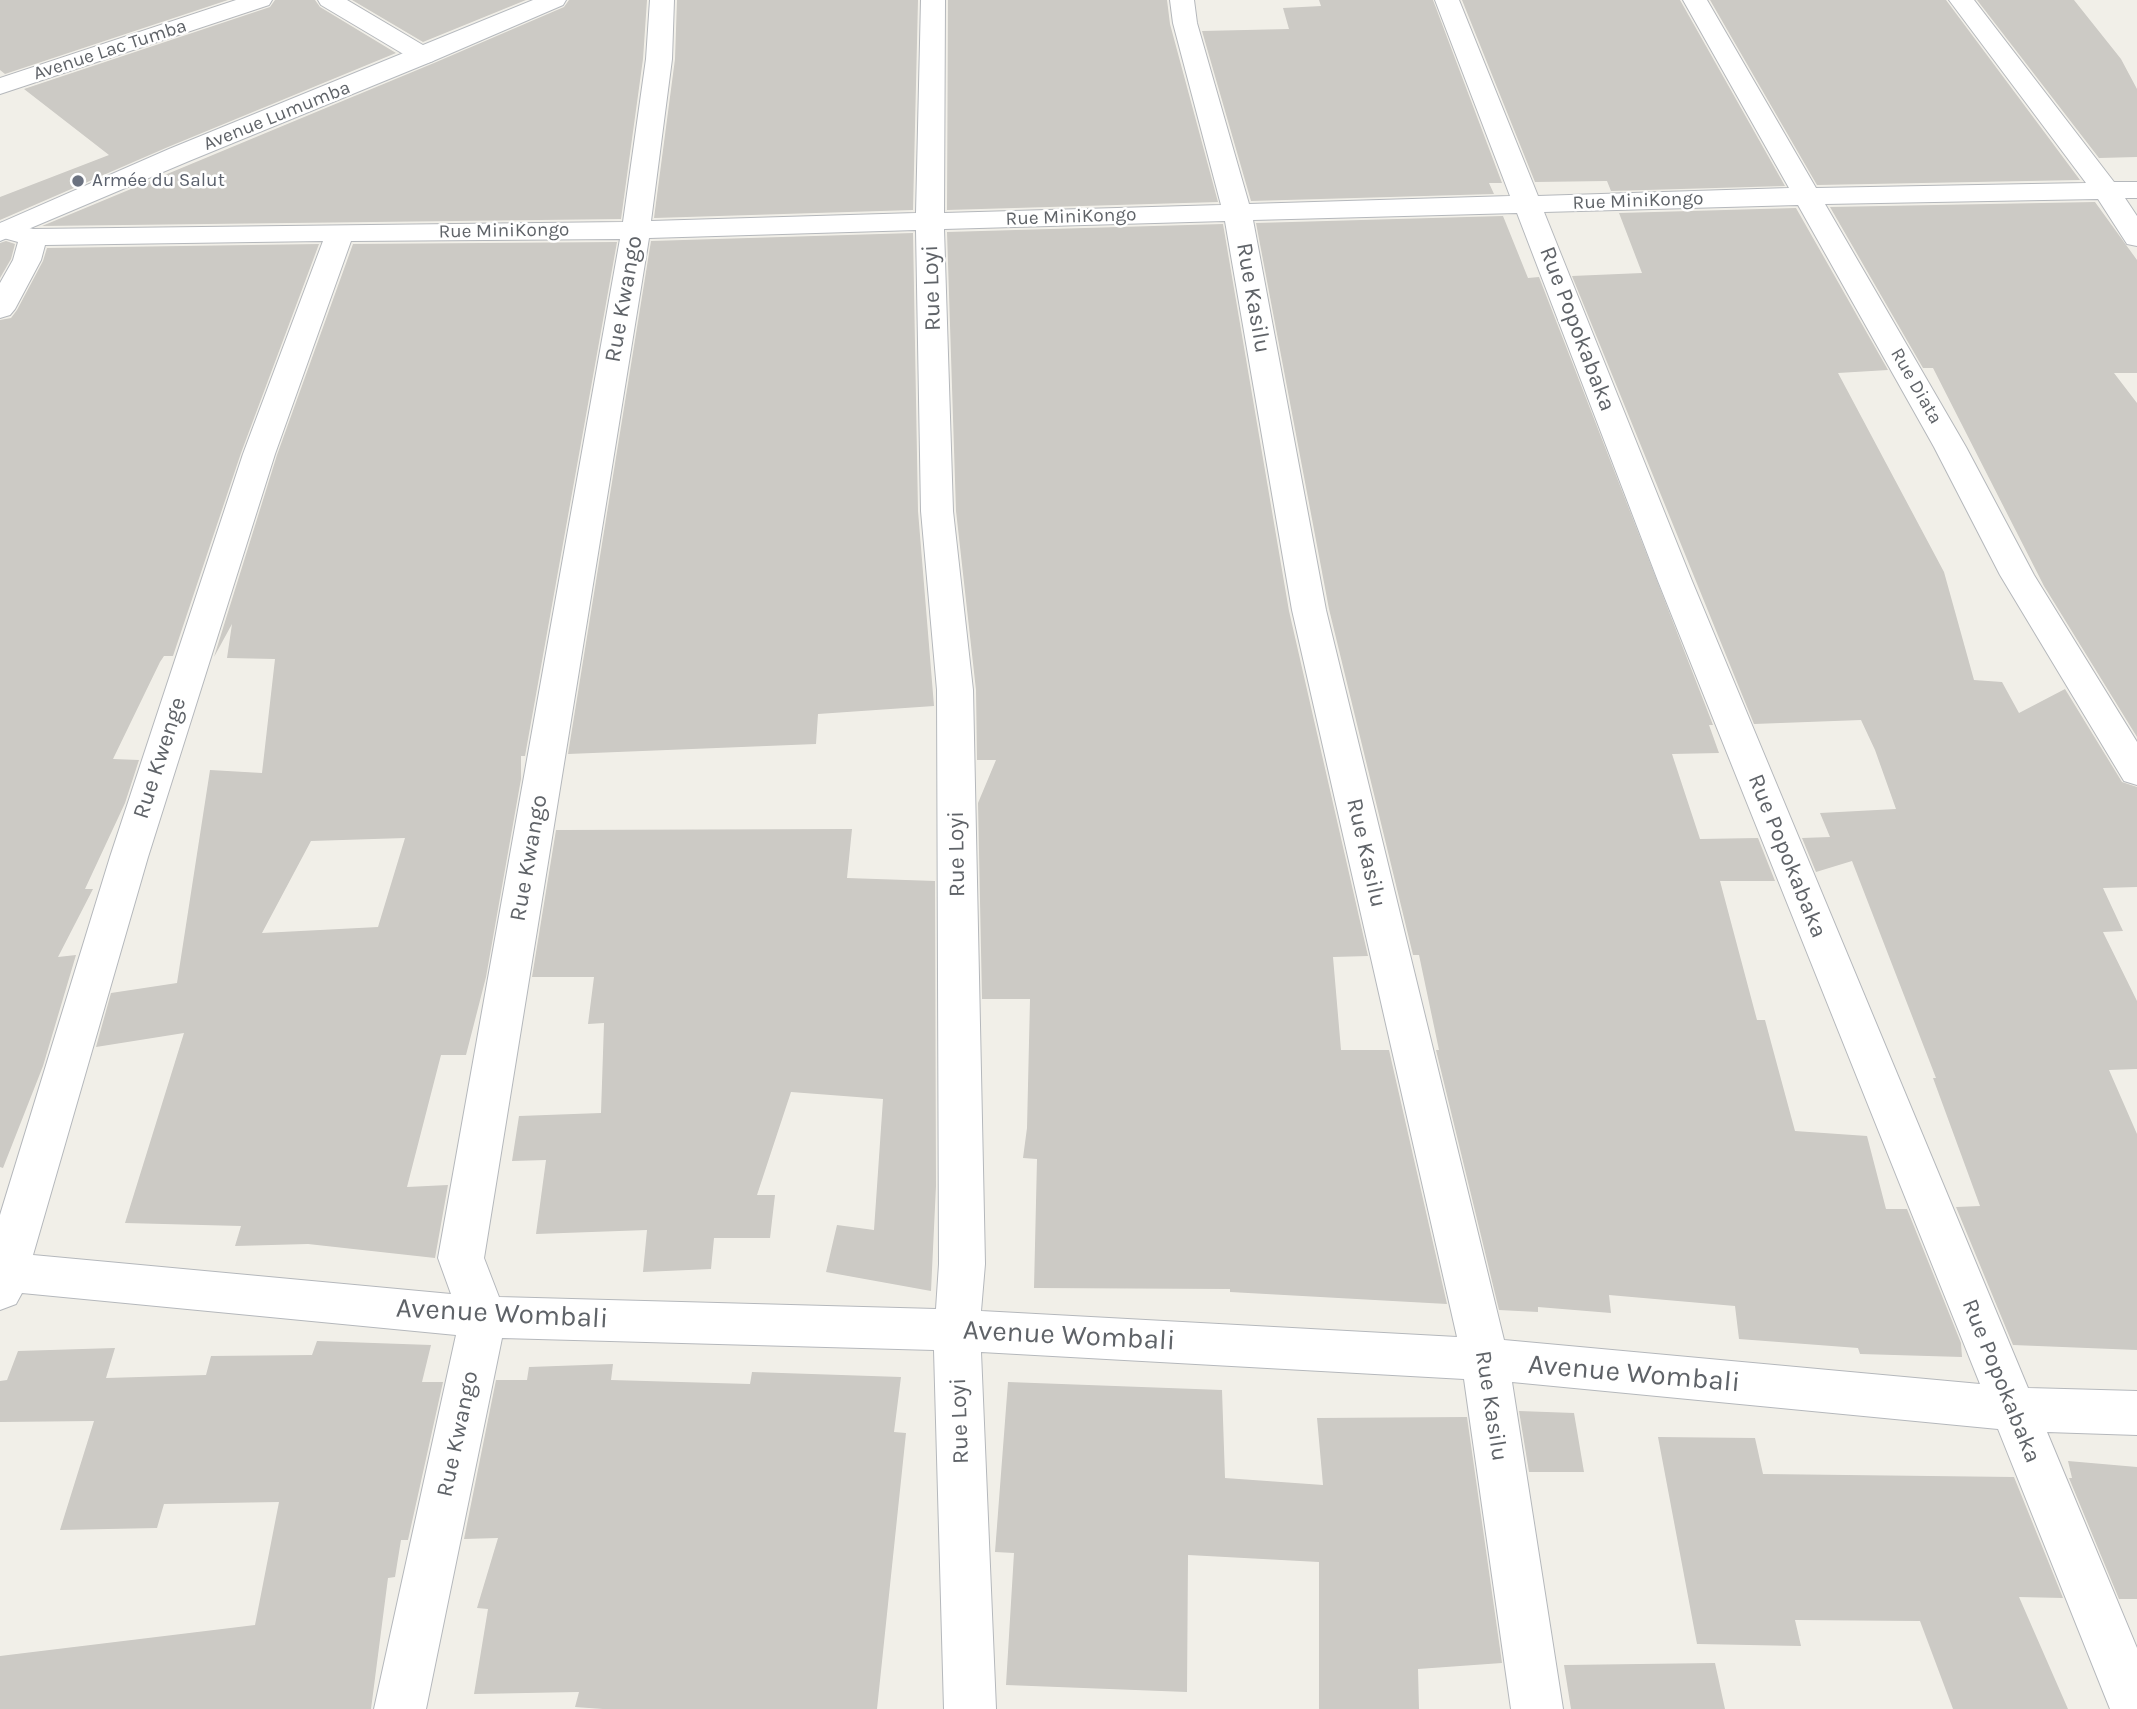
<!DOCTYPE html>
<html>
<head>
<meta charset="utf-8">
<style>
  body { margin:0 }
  canvas { display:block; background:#f1efe8 }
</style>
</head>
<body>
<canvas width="2137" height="1709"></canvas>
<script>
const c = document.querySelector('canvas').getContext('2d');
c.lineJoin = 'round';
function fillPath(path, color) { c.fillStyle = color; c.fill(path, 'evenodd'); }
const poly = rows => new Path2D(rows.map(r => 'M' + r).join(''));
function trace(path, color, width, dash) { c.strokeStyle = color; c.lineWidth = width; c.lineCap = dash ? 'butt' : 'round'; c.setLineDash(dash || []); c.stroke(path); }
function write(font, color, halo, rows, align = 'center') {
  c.font = font + ' Karla,sans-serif'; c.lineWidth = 5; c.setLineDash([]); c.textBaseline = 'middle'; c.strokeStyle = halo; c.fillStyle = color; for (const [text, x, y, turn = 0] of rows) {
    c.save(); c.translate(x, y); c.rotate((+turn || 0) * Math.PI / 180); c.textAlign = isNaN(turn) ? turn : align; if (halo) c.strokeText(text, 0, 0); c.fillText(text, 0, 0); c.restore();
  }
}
fillPath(poly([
  [0,0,228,0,5,74,0,70],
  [275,0,315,0,320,7,396,53,168,147,0,220,0,197,109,155,24,89,270,7],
  [352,0,526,0,423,42],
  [569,0,647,0,643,59,621,219,42,226,434,63,564,7],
  [677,0,918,0,913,210,654,218,675,59],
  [948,0,1167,0,1170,24,1218,202,947,210],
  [1319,0,1433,0,1502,183,1489,183,1494,194,1251,201,1202,31,1289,29,1283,8,1321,6],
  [1462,0,1680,0,1785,186,1611,191,1607,181,1535,182],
  [1710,0,1946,0,2080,180,1817,185],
  [1977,0,2074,0,2121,59,2137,89,2137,157,2099,158],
  [2095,202,2137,260,2137,373,2114,373,2137,403,2137,737,2044,586,1933,368,1923,368,1830,207],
  [1796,208,1888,370,1838,373,1944,572,1974,680,2002,682,2019,713,2065,689,2122,782,2137,787,2137,887,2103,888,2123,931,2103,932,2137,1001,2137,1069,2109,1070,2137,1134,2137,1350,2013,1345,1956,1207,1980,1206,1933,1078,1936,1078,1852,861,1816,872,1802,838,1830,837,1820,813,1896,809,1875,750,1861,720,1754,724,1572,276,1642,273,1619,213],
  [1503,216,1528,278,1539,277,1713,725,1709,725,1719,753,1672,754,1700,839,1758,838,1775,881,1720,881,1757,1020,1765,1020,1795,1131,1867,1136,1886,1209,1907,1209,1961,1343,1962,1357,1860,1354,1858,1348,1739,1339,1735,1306,1609,1295,1611,1313,1538,1307,1538,1312,1499,1310,1436,1050,1439,1050,1419,955,1413,955,1329,609,1256,223],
  [1223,224,1289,611,1368,956,1333,957,1341,1050,1389,1050,1447,1304,1230,1292,1230,1289,1034,1288,1037,1159,1023,1158,1027,1128,1030,999,982,999,978,803,996,760,977,760,976,690,956,511,947,232],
  [913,233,918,511,934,706,818,714,816,744,568,754,651,241],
  [6,241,15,244,11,259,0,278,0,243],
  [617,242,525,756,521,756,521,779,486,977,466,1055,441,1055,407,1187,448,1185,435,1258,308,1244,235,1246,241,1226,125,1223,184,1033,96,1047,111,993,177,983,210,770,262,773,275,659,227,658,232,624,214,657,277,455,353,244],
  [405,838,378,927,262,933,311,841],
  [319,244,241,453,173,656,164,656,160,662,113,759,139,760,125,803,85,889,93,889,58,957,76,955,43,1066,3,1168,0,1167,0,320,11,318,17,310,43,261,47,248],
  [852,829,847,878,935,881,936,1186,931,1291,826,1272,837,1225,874,1230,883,1099,791,1092,757,1195,775,1195,770,1238,714,1238,711,1269,643,1272,647,1230,536,1234,546,1160,512,1161,519,1116,601,1113,604,1023,588,1024,594,977,532,977,556,830],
  [317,1341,431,1345,422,1382,443,1382,408,1540,401,1540,395,1577,388,1578,371,1709,0,1709,0,1656,255,1625,279,1502,164,1504,157,1528,60,1530,94,1421,0,1422,0,1381,7,1380,18,1351,115,1348,106,1378,206,1375,211,1356,312,1355],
  [613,1364,611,1380,750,1384,752,1372,901,1377,894,1432,906,1433,877,1709,603,1709,575,1707,579,1692,474,1694,488,1609,477,1608,498,1538,464,1539,496,1380,527,1380,529,1367],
  [1008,1382,1222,1390,1225,1478,1323,1485,1317,1418,1467,1417,1502,1663,1418,1669,1419,1709,1319,1709,1319,1562,1188,1555,1187,1692,1006,1685,1014,1553,995,1552],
  [1519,1411,1574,1413,1584,1472,1529,1472],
  [1658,1437,1755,1438,1763,1474,2014,1477,2063,1598,2019,1597,2068,1709,1953,1709,1920,1621,1795,1620,1801,1646,1697,1644],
  [2068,1461,2137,1467,2137,1599,2119,1599,2069,1478,2072,1478],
  [1715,1663,1725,1709,1571,1709,1564,1665]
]), '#cccac5');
const street = poly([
  [236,0,272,0,269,5,0,94,0,78,236,0],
  [318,0,347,0,433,51,437,56,433,61,424,64,415,61,321,5,318,0],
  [650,0,674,0,672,59,651,221,916,213,921,0,945,0,944,213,1221,205,1173,23,1170,0,1194,0,1197,23,1249,204,1510,196,1435,0,1459,0,1538,196,1789,188,1683,0,1707,0,1816,188,2086,183,1949,0,1974,0,2114,182,2137,182,2137,198,2125,198,2137,216,2137,246,2127,244,2098,199,1825,204,1966,447,2034,575,2137,742,2137,785,2124,781,2000,575,1934,447,1798,205,1544,212,1692,581,2028,1388,2137,1391,2137,1435,2047,1432,2137,1648,2137,1709,2110,1709,1998,1429,1512,1382,1563,1709,1511,1709,1464,1379,981,1352,996,1709,944,1709,934,1350,502,1338,426,1709,374,1709,456,1335,22,1293,16,1304,0,1310,0,1215,110,857,243,454,323,241,45,245,41,260,15,309,10,315,0,318,0,283,13,260,18,242,0,237,0,223,6,222,33,229,623,222,646,59,650,0],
  [1517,213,1658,581,1980,1384,1504,1340,1326,610,1253,220,1517,213],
  [1225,221,1292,610,1457,1337,981,1311,985,1264,973,690,953,511,944,229,1225,221],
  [916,230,921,511,937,690,939,1264,936,1309,499,1297,484,1258,649,238,916,230],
  [620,239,438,1258,451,1294,33,1255,148,857,275,454,351,241,620,239]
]);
const secondary = poly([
  [533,0,566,0,563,5,433,61,189,161,0,241,0,223,169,149,533,0]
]);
trace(street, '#b5b8bc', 2);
trace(secondary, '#b6babf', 2);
fillPath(street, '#fff');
fillPath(secondary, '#fff');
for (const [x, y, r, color] of [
  [78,181,7,"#6b7280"]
]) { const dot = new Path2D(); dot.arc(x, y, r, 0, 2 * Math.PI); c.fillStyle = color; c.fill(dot); trace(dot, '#fff', 2.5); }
write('19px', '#5f6368', '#fff', [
  ["Avenue Lac Tumba",110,50,-18],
  ["Avenue Lumumba",277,116,-22],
  ["Rue MiniKongo",1638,201,-2],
  ["Rue MiniKongo",1071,217,-2],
  ["Rue MiniKongo",504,231,-1],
  ["Rue Diata",1916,386,60]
]);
write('19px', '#5b616d', '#fff', [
  ["Armée du Salut",92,181]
], 'left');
write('23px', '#5f6368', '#fff', [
  ["Rue Loyi",932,288,-92],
  ["Rue Kasilu",1253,298,80],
  ["Rue Kwango",624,299,-80],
  ["Rue Popokabaka",1577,329,69],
  ["Rue Kwenge",160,758,-72],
  ["Rue Kasilu",1366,853,77],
  ["Rue Loyi",957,854,-91],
  ["Rue Popokabaka",1787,856,68],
  ["Rue Kwango",529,858,-80],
  ["Rue Popokabaka",2001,1381,68],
  ["Rue Kasilu",1491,1406,81],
  ["Rue Loyi",960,1421,-92],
  ["Rue Kwango",458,1434,-78]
]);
write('28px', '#5f6368', '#fff', [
  ["Avenue Wombali",502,1314,3],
  ["Avenue Wombali",1069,1336,3],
  ["Avenue Wombali",1634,1374,5]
]);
</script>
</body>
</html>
